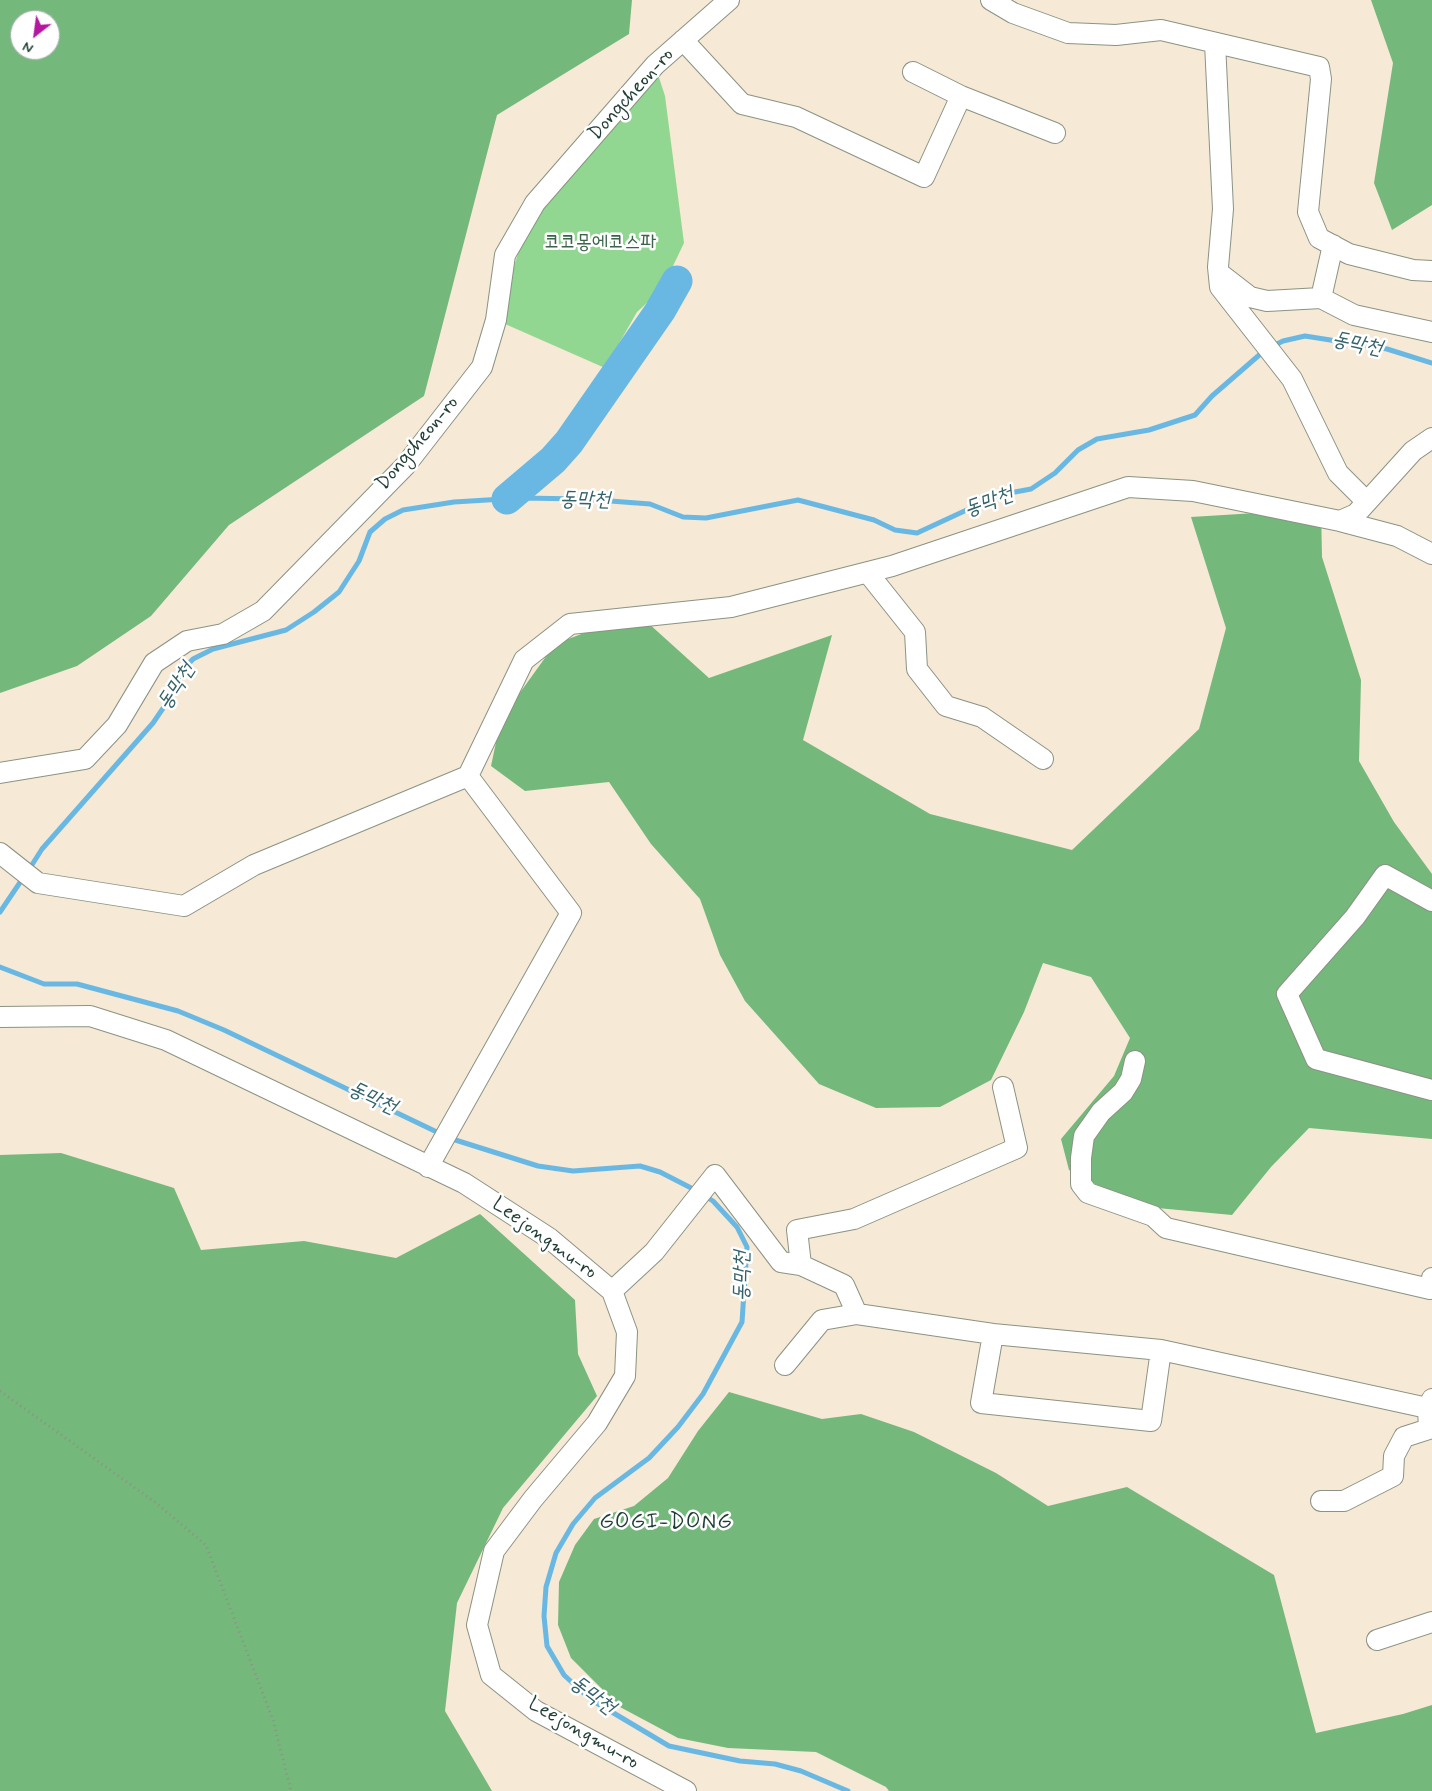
<!DOCTYPE html>
<html>
<head>
<meta charset="utf-8">
<style>
  body { margin:0 }
  #map { position:relative; width:1432px; height:1791px; overflow:hidden; background:#f6e9d5; font-family:Mynerve,sans-serif }
  canvas { display:block }
  .north { position:absolute; left:10px; top:10px; width:50px; height:50px; box-sizing:border-box; background:#fff; border:1px solid #a5b1ae; border-radius:50%; rotate:210deg; font-size:14px; font-weight:700; line-height:20px; text-align:center; color:#1f3d34 }
  .north::after { content:''; display:block; margin:auto; width:18px; height:22px; background:#b5179e; clip-path:polygon(50% 0,100% 100%,50% 72%,0 100%) }
</style>
</head>
<body>
<div id="map">
<canvas width="1432" height="1791"></canvas>
<div class="north">N</div>
</div>
<script>
const c = document.querySelector('canvas').getContext('2d');
c.lineJoin = 'round';
function fillPath(path, color) { c.fillStyle = color; c.fill(path, 'evenodd'); }
const poly = rows => new Path2D(rows.map(r => 'M' + r).join(''));
function trace(path, color, width, dash) { c.strokeStyle = color; c.lineWidth = width; c.lineCap = dash ? 'butt' : 'round'; c.setLineDash(dash || []); c.stroke(path); }
function write(font, color, halo, rows, align = 'center') {
  c.font = font + ' Mynerve,"Poor Story",sans-serif'; c.lineWidth = 5; c.setLineDash([]); c.textBaseline = 'middle'; c.strokeStyle = halo; c.fillStyle = color; for (const [text, x, y, turn = 0] of rows) {
    c.save(); c.translate(x, y); c.rotate((+turn || 0) * Math.PI / 180); c.textAlign = isNaN(turn) ? turn : align; if (halo) c.strokeText(text, 0, 0); c.fillText(text, 0, 0); c.restore();
  }
}
fillPath(poly([
  [655,65,665,96,684,243,662,289,637,312,605,368,496,320,535,203]
]), '#92d791');
fillPath(poly([
  [0,0,632,0,629,34,497,115,424,396,229,525,151,616,77,666,0,693],
  [20,20,50,20,50,50,20,50],
  [1371,0,1432,0,1432,205,1392,230,1374,183,1393,63],
  [1321,509,1322,557,1361,680,1359,761,1394,822,1432,874,1432,1139,1309,1128,1271,1167,1232,1215,1136,1206,1069,1170,1061,1139,1114,1076,1130,1038,1091,977,1043,963,1024,1012,991,1080,940,1107,876,1108,819,1084,745,1001,720,955,700,899,651,844,609,782,525,791,491,766,501,719,555,644,637,613,709,678,832,635,803,740,930,814,1072,850,1199,729,1226,628,1191,517],
  [61,1153,174,1188,201,1250,304,1241,396,1258,480,1214,575,1300,578,1354,597,1396,503,1508,457,1603,445,1711,492,1791,0,1791,0,1155],
  [729,1392,822,1419,861,1414,914,1432,996,1473,1048,1506,1127,1487,1274,1575,1316,1733,1403,1714,1432,1705,1432,1791,889,1791,886,1787,816,1752,728,1748,678,1738,620,1707,571,1658,558,1625,559,1582,575,1545,594,1519,634,1506,668,1478,698,1431]
]), '#75b87b');
trace(poly([
  [1273,346,1283,341,1305,336,1387,349,1432,363],
  [28,871,42,849,153,723,170,698,181,672,193,659,213,649,286,630,314,612,339,592,359,561,370,532,385,519,403,510,454,502,520,498,584,499,650,504,683,517,706,518,798,500,874,520,895,530,917,533,999,495,1031,489,1055,473,1078,450,1097,439,1149,430,1195,415,1212,396,1265,350],
  [0,912,23,878],
  [0,967,44,984,77,984,178,1011,224,1030,441,1134],
  [449,1138,538,1166,573,1171,640,1166,660,1172,697,1191],
  [705,1196,713,1201,737,1227,747,1247,742,1322,703,1394,678,1427,649,1458,595,1498,573,1524,556,1553,546,1587,544,1616,547,1646,564,1675,590,1699,669,1746,740,1761,775,1764,801,1771,848,1791]
]), '#69b8e3', 5);
trace(poly([
  [507,499,553,460,569,442,660,311,677,281]
]), '#69b8e3', 31);
const minor = poly([
  [991,0,1013,13,1068,33,1116,35,1161,30,1319,67,1321,79,1308,212,1319,238,1349,254,1413,270,1432,271],
  [683,40,742,104,796,117,924,177,961,96],
  [1215,43,1223,209,1218,267,1220,287,1292,379,1338,473,1367,502],
  [913,72,961,96,1055,133],
  [1333,245,1321,298,1354,315,1432,332],
  [1219,273,1250,297,1267,301,1321,298],
  [1340,521,1397,536,1432,554],
  [868,573,915,632,917,669,946,706,982,717,1043,759],
  [0,773,85,759,117,725,154,663,187,641,223,634,263,611,405,466,482,367,496,320,505,255,535,203,655,65,729,0],
  [0,853,38,883,184,906,254,865,468,776,524,660,570,624,731,607,892,566,1128,487,1193,491,1340,521,1356,514,1413,451,1432,438],
  [1432,901,1385,875,1355,917,1287,994,1316,1059,1432,1090],
  [0,1017,90,1016,166,1040,464,1183,549,1238,612,1291,627,1332,625,1376,597,1423,533,1499,494,1551,477,1625,491,1675,536,1711,686,1791],
  [1135,1061,1131,1079,1123,1092,1101,1112,1084,1136,1081,1158,1081,1184,1088,1193,1153,1216,1166,1228,1430,1289,1432,1278],
  [1003,1087,1017,1148,854,1219,797,1230,801,1265,844,1285,857,1314,993,1334,1161,1350,1432,1409],
  [428,1167,571,913,468,776],
  [612,1291,654,1252,715,1175,781,1262,801,1265],
  [993,1334,981,1403,1151,1421,1161,1350],
  [785,1365,822,1320,857,1314],
  [1321,1501,1344,1501,1393,1476,1394,1456,1404,1437,1429,1429,1428,1409,1432,1399],
  [1377,1640,1432,1622]
]);
trace(minor, '#8a9384', 22);
trace(poly([
  [0,1391,156,1503,206,1545,273,1720,291,1791]
]), '#8a9384', 3, [1, 4]);
trace(minor, '#fff', 20);
write('20px', '#1f3d34', '#fff', [
  ["Dongcheon-ro",632,95,-48],
  ["Dongcheon-ro",418,444,-50],
  ["Leejongmu-ro",544,1239,36],
  ["Leejongmu-ro",583,1734,30]
]);
write('20px', '#3c644b', '#fff', [
  ["코코몽에코스파",600,244]
]);
write('italic 21px', '#356269', '#fff', [
  ["동막천",1357,345,12],
  ["동막천",585,501,1],
  ["동막천",989,503,-20],
  ["동막천",177,687,-57],
  ["동막천",372,1099,25],
  ["동막천",743,1276,-89],
  ["동막천",592,1696,37]
]);
c.letterSpacing = '1px';
write('22px', '#1f3d34', '#fff', [
  ["GOGI-DONG",666,1523]
]);
c.letterSpacing = '0px';
</script>
</body>
</html>
